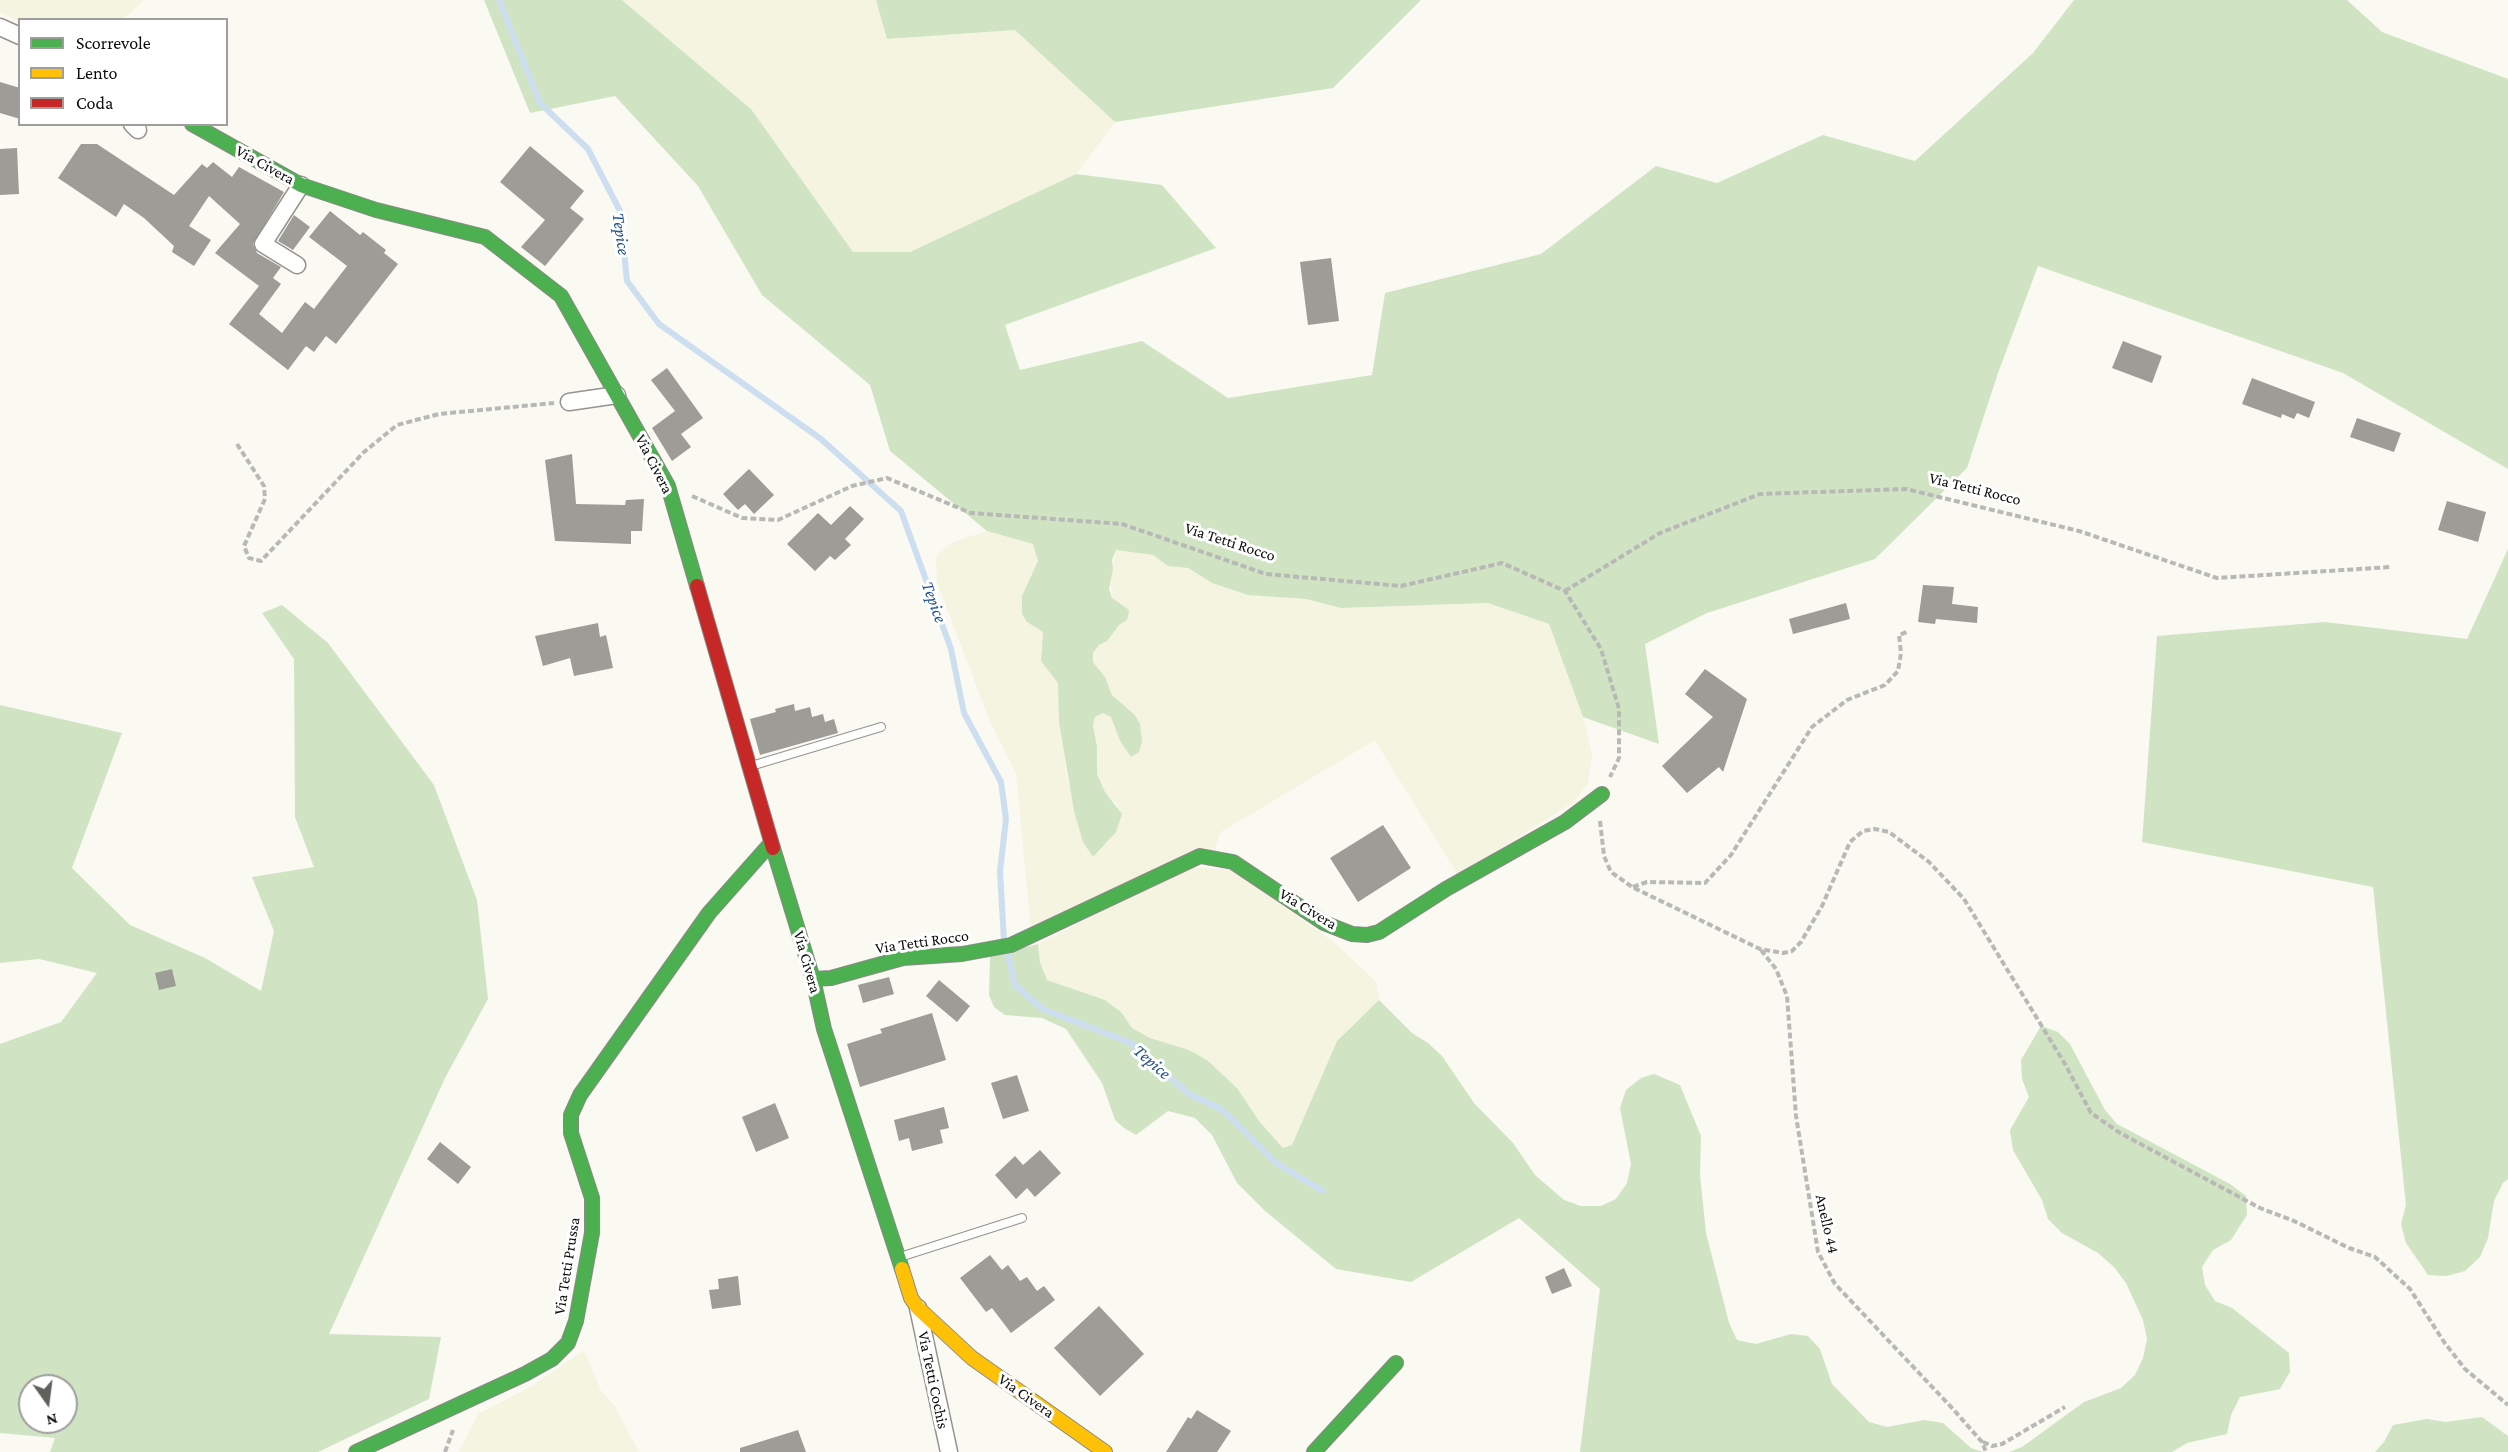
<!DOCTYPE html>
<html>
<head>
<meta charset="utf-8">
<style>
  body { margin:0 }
  #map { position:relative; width:2508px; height:1452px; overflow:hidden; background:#faf9f2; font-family:"Crimson Pro",serif }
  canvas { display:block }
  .legend { position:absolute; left:18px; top:18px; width:210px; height:108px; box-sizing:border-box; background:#fff; border:2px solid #9e9e9e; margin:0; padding:8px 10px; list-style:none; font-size:18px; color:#0d0d0d }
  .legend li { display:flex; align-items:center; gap:12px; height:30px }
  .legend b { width:30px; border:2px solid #9e9e9e }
  .north { position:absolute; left:18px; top:1374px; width:60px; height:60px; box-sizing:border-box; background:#fff; border:2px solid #9e9e9e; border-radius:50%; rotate:166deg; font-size:16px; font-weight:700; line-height:24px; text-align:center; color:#0d0d0d }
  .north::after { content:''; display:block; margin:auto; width:21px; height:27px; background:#60605d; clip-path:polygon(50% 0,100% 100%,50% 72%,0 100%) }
</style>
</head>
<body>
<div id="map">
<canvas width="2508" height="1452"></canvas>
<ul class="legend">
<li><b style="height:8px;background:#4caf50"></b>Scorrevole</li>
<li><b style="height:8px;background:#ffc107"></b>Lento</li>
<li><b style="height:8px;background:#c62828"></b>Coda</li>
</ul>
<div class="north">N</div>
</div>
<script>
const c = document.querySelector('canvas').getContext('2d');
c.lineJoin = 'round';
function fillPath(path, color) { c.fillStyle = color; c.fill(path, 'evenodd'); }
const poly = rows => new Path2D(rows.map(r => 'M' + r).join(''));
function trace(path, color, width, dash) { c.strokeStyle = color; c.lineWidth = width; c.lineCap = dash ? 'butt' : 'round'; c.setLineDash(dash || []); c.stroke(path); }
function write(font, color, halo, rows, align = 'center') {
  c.font = font + ' "Crimson Pro",serif'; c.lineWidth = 6; c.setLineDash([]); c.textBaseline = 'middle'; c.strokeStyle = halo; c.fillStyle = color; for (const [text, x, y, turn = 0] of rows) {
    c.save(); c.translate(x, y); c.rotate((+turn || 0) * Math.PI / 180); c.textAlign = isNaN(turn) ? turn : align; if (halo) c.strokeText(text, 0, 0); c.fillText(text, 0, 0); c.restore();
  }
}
fillPath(poly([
  [0,0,144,0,123,19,20,20,19,22,0,12],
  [622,0,876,0,888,39,1015,30,1115,122,1076,174,910,252,853,252,751,109],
  [987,531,1033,544,1038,552,1036,570,1031,578,1027,622,1043,632,1041,651,1058,683,1066,774,1083,842,1093,857,1118,806,1105,792,1097,774,1097,746,1093,726,1095,717,1103,712,1111,717,1120,741,1131,757,1142,733,1135,715,1112,695,1105,677,1093,662,1093,653,1099,645,1112,598,1110,579,1116,550,1153,555,1168,566,1188,568,1212,583,1249,595,1306,599,1341,608,1488,603,1549,624,1583,717,1592,754,1588,783,1574,802,1458,875,1375,740,1221,832,1214,849,1031,929,1016,773,990,722,937,582,936,556,951,543],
  [1188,867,1233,870,1335,943,1376,982,1379,1000,1337,1041,1292,1145,1283,1148,1259,1121,1237,1088,1207,1060,1189,1050,1150,1038,1132,1028,1121,1012,1105,1000,1047,980,1040,962,1038,944],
  [584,1350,601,1391,615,1406,639,1452,459,1452,478,1414,529,1388]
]), '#f4f4e0');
fillPath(poly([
  [484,0,622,0,751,109,853,252,910,252,1076,174,1162,185,1216,248,1005,325,1020,370,1142,341,1228,398,1372,375,1385,293,1541,254,1656,166,1717,183,1823,135,1915,161,2033,53,2074,0,2347,0,2382,32,2508,79,2508,469,2343,373,2038,266,1998,373,1967,468,1875,559,1707,613,1645,644,1659,744,1583,717,1549,624,1488,603,1341,608,1306,599,1248,595,1212,583,1188,568,1168,566,1153,555,1116,550,1112,560,1113,569,1109,589,1112,598,1129,610,1127,620,1119,625,1107,641,1099,645,1093,653,1093,662,1105,677,1112,695,1135,715,1140,724,1142,742,1139,752,1131,757,1120,741,1111,717,1103,713,1095,717,1093,726,1097,746,1097,774,1105,792,1122,814,1116,832,1093,857,1083,842,1074,811,1059,722,1058,683,1041,661,1043,632,1027,622,1022,614,1022,596,1038,561,1033,544,987,531,890,451,870,385,762,295,698,186,615,96,530,113],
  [876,0,1421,0,1333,88,1115,122,1015,30,887,39],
  [2508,549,2508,1179,2503,1183,2494,1201,2488,1238,2480,1257,2465,1271,2447,1276,2428,1275,2406,1243,2401,1224,2406,1205,2373,887,2142,842,2157,636,2325,622,2467,639],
  [282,605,328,643,434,785,477,900,488,999,445,1078,329,1334,441,1337,429,1399,318,1452,50,1452,55,1438,0,1433,0,1044,61,1022,97,973,39,959,0,963,0,705,122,733,72,868,130,925,205,958,261,991,274,931,252,877,314,867,295,817,294,659,262,613],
  [30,1386,66,1386,66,1422,30,1422],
  [1038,944,1040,962,1047,980,1105,1000,1121,1012,1132,1028,1150,1038,1189,1050,1207,1060,1237,1088,1259,1121,1283,1148,1292,1145,1337,1041,1379,1000,1412,1033,1428,1043,1442,1056,1474,1103,1513,1143,1535,1175,1564,1200,1581,1206,1601,1206,1616,1199,1627,1183,1631,1164,1620,1108,1626,1090,1641,1078,1654,1074,1680,1085,1701,1136,1700,1175,1706,1233,1729,1323,1737,1340,1756,1344,1791,1334,1808,1336,1820,1349,1832,1384,1869,1422,1887,1427,1924,1420,1943,1423,1971,1448,1983,1452,1580,1452,1600,1289,1519,1218,1411,1282,1336,1269,1265,1211,1237,1183,1212,1135,1195,1118,1168,1111,1136,1135,1124,1128,1115,1120,1102,1083,1066,1029,1042,1018,1005,1015,994,1007,989,995,990,956],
  [2041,1026,2058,1032,2070,1044,2105,1110,2117,1124,2230,1184,2246,1196,2247,1215,2231,1240,2213,1250,2202,1267,2205,1285,2215,1301,2232,1308,2289,1353,2290,1372,2280,1389,2240,1397,2231,1415,2227,1434,2187,1443,2172,1452,2009,1452,2022,1447,2084,1402,2121,1388,2135,1375,2143,1358,2147,1339,2143,1320,2126,1283,2114,1267,2098,1253,2062,1233,2048,1219,2042,1200,2013,1150,2010,1130,2029,1097,2022,1079,2021,1060],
  [2482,1417,2508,1436,2508,1452,2375,1452,2384,1442,2393,1425,2427,1419,2445,1422]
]), '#d0e4c3');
trace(poly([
  [499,0,540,103,588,149,620,211,627,281,659,324,821,439,901,511,951,649,964,713,1001,782,1006,819,1000,871,1004,941],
  [1007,951,1015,985,1034,1002,1045,1010,1131,1043,1189,1094,1219,1108,1229,1116,1276,1163,1323,1191]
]), '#ccdef0', 6);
fillPath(poly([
  [0,82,20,88,20,119,0,113],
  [81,144,97,144,174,195,202,164,207,168,213,162,232,177,239,167,284,192,253,244,257,253,281,267,273,278,281,284,259,314,282,333,305,302,314,309,347,266,309,237,330,211,360,235,363,232,386,250,384,253,398,264,336,344,326,336,314,352,306,346,288,370,229,324,259,286,215,253,240,224,209,196,189,226,211,240,194,266,172,252,174,246,144,218,124,204,116,217,58,178],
  [530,146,584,191,570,208,584,219,545,266,521,247,545,220,500,182],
  [17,148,19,194,0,195,0,149],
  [294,215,310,227,293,250,278,241],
  [1331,258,1339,321,1308,325,1300,262],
  [2123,341,2162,356,2152,383,2112,368],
  [667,368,703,418,681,434,691,447,672,461,652,428,675,411,651,380],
  [2252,378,2315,402,2309,418,2297,413,2294,419,2282,414,2281,418,2242,404],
  [2357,418,2401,433,2394,452,2350,437],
  [572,454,576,504,625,505,626,500,644,499,642,531,631,531,631,544,555,541,545,460],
  [749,469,774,495,754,514,745,504,738,510,723,494],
  [2447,501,2486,512,2478,542,2438,530],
  [850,506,864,519,845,539,851,545,835,560,830,556,815,571,787,544,818,513,831,525],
  [1923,585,1954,587,1952,604,1978,607,1977,623,1936,619,1935,624,1918,622],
  [1846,603,1850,619,1793,634,1789,619],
  [598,623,600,637,606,635,613,668,574,676,570,658,543,666,535,636],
  [1705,669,1747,699,1723,772,1719,767,1687,793,1662,766,1713,717,1685,694],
  [794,704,795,711,810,707,812,717,823,714,825,722,834,719,838,733,760,755,750,719,776,712,775,709],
  [1383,825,1411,868,1358,902,1330,858],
  [172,969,176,986,159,990,155,973],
  [889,977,894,994,863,1003,858,985],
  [939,980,970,1006,957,1022,926,996],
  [932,1013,946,1060,860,1087,847,1044,882,1033,880,1029],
  [1017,1075,1029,1111,1003,1119,991,1083],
  [775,1103,789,1138,756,1152,742,1117],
  [944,1107,949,1128,940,1130,943,1143,912,1151,909,1138,899,1141,894,1120],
  [440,1142,471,1167,458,1184,427,1159],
  [1040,1150,1061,1173,1035,1197,1027,1188,1016,1199,995,1175,1015,1156,1023,1165],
  [990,1255,1002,1270,1008,1265,1020,1281,1027,1277,1037,1291,1044,1286,1055,1300,1011,1333,992,1308,986,1312,960,1278],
  [1564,1268,1572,1286,1552,1294,1545,1277],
  [738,1276,741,1305,712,1309,709,1290,719,1289,718,1279],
  [1099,1306,1144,1354,1100,1396,1054,1348],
  [1197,1410,1231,1431,1217,1452,1166,1452,1188,1417,1191,1419],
  [798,1430,806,1452,740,1452,740,1448]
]), '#9d9c97');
const lane = poly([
  [751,766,881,727],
  [900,1257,1022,1218]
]);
const street = poly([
  [0,27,20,36],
  [132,124,138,130],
  [297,265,263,244,301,185],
  [569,402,617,395],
  [918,1308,949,1452]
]);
const fast = poly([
  [192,124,301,185,376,210,485,237,561,296,668,486,697,586],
  [773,848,813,979,824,1029,902,1269],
  [813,979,831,978,903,958,962,954,1011,945,1200,856,1233,862,1324,923,1352,934,1367,935,1379,932,1446,889,1565,822,1602,794],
  [356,1452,525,1374,552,1359,568,1343,576,1321,592,1233,592,1198,571,1133,571,1115,580,1095,709,913,771,843],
  [1314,1452,1396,1363]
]);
const slow = poly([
  [902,1269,911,1298,918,1308,972,1358,1105,1452]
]);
const jam = poly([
  [697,586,773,848]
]);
trace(lane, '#949390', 10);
trace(street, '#949390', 19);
trace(fast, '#8a8a87', 16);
trace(slow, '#8a8a87', 16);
trace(jam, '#8a8a87', 16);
trace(poly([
  [237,444,264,486,265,499,244,546,249,558,261,561,364,452,397,425,439,414,554,403],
  [692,496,742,518,778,520,852,486,887,478,971,513,1122,524,1266,574,1401,586,1502,563,1565,591,1601,649,1619,709,1619,758,1610,777],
  [1565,591,1660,533,1760,494,1906,489,2079,531,2217,578,2391,567],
  [1600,821,1604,856,1611,872,1632,887,1760,949,1783,953,1792,951,1801,942,1822,906,1850,842,1863,831,1875,829,1889,832,1929,862,1964,899,2065,1064,2091,1113,2120,1133,2260,1208,2294,1221,2349,1248,2375,1257,2410,1289,2444,1342,2465,1369,2508,1405],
  [1633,887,1647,882,1705,883,1731,855,1812,727,1847,700,1885,685,1898,671,1901,653,1899,635,1909,631],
  [1761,950,1776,969,1787,996,1796,1116,1818,1252,1835,1284,1953,1409,1982,1442,1986,1452],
  [1983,1442,1992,1446,2002,1444,2065,1407],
  [445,1452,453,1430]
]), '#b8b8b6', 4, [6, 3]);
trace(lane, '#fefefd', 8);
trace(street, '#fefefd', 16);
trace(fast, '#4caf50', 14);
trace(slow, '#ffc107', 14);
trace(jam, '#c62828', 14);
write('16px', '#0d0d0d', '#fff', [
  ["Via Civera",265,165,29],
  ["Via Civera",654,464,63],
  ["Via Tetti Rocco",1975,489,14],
  ["Via Tetti Rocco",1230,542,18],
  ["Via Civera",1308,909,31],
  ["Via Tetti Rocco",922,942,-8],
  ["Via Civera",807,962,74],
  ["Anello 44",1827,1224,77],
  ["Via Tetti Prussa",567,1266,-81],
  ["Via Tetti Cochis",933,1380,78],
  ["Via Civera",1026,1396,35]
]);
write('italic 18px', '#25538f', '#fff', [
  ["Tepice",621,234,82],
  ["Tepice",934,602,70],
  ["Tepice",1152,1062,41]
]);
</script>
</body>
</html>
